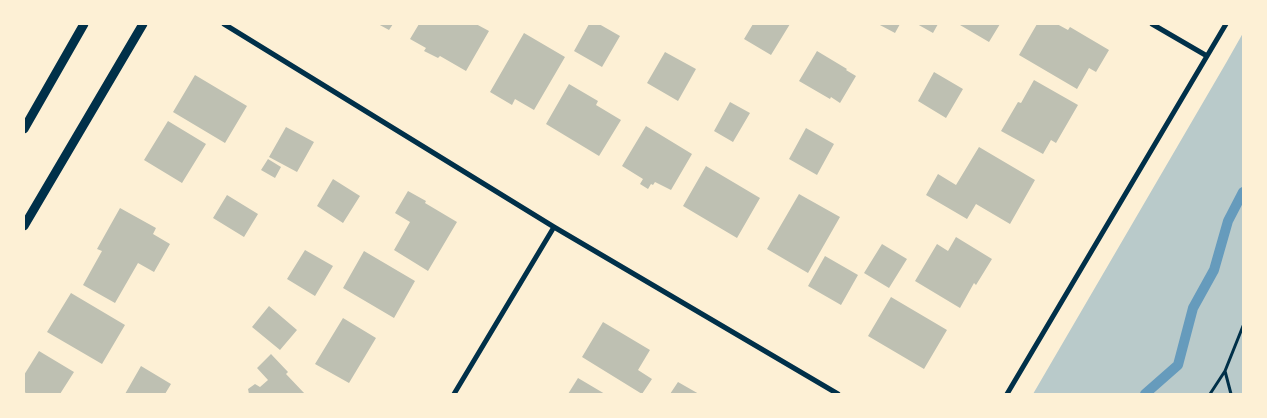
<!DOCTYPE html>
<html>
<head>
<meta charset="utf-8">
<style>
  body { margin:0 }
  #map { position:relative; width:1267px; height:418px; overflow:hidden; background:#fdf0d5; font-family:Roboto,sans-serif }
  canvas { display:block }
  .frame { position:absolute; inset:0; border:25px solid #fdf0d5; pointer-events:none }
</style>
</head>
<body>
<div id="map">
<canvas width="1267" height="418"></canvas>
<div class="frame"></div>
</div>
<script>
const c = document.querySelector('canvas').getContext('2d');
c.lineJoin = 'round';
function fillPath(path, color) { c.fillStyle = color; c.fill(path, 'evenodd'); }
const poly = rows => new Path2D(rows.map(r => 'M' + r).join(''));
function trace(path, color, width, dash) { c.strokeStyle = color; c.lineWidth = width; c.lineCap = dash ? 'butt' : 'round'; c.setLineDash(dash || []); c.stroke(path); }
fillPath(poly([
  [1243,33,1243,394,1033,394,1226,63]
]), '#b9caca');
trace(poly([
  [1145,394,1178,365,1193,308,1214,270,1228,221,1243,192]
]), '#669bbc', 10);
fillPath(poly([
  [378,24,393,24,389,30],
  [419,24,476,24,489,31,466,71,440,56,438,58,424,51,426,48,410,39],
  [589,24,599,24,620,36,602,67,574,51],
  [753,24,790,24,771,55,744,39],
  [878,24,900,24,895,33],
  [917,24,938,24,933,33],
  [960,24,1000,24,989,42,960,25],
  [1037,24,1057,24,1068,30,1070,27,1109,50,1096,72,1089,68,1077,89,1019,55],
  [524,33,565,57,534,110,515,99,512,105,490,92],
  [817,51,847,69,846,70,856,76,840,103,831,97,830,99,799,81],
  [665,52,696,69,678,101,647,83],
  [934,72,963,89,946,118,918,101],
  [195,75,247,106,225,143,173,112],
  [1034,80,1078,105,1056,143,1051,140,1043,154,1001,131,1018,102,1021,103],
  [569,84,598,101,596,105,621,120,599,156,546,124],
  [730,102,750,113,733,142,714,131],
  [168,121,206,144,182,183,144,160],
  [646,126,692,154,671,190,655,182,653,185,651,184,648,189,640,184,643,179,622,166],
  [286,127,314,142,297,172,269,157],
  [806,128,834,144,817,175,789,159],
  [979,147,1035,180,1010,224,976,204,967,219,926,195,938,174,956,185],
  [268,159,281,167,275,178,261,170],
  [706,166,760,198,737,238,683,206],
  [333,179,360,196,343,223,317,206],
  [408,191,426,201,425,203,457,222,428,271,394,250,410,222,395,213],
  [799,194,840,217,808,273,767,249],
  [227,195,258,214,244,237,213,218],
  [120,208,156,228,153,234,170,244,154,272,138,263,115,303,83,285,102,251,97,249],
  [956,237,992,259,976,285,974,283,960,308,915,281,937,244,948,251],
  [882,244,907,259,889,288,864,273],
  [305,250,333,266,315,296,287,279],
  [364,251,415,281,394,318,343,288],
  [825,256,858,275,841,305,808,286],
  [71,293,125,325,102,364,47,332],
  [891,297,947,330,924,369,868,336],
  [269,306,297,330,280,350,252,327],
  [343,318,376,338,349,383,315,364],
  [603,322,650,350,638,370,652,379,642,394,582,357],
  [39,351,74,372,60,394,28,394,24,392,24,375],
  [271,354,288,372,286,374,305,394,249,394,248,389,255,384,260,387,268,380,257,368],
  [141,366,171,384,165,394,125,394],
  [578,378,605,394,568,394],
  [678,382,699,394,670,394]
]), '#bec0b2');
trace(poly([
  [1210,394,1225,371],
  [1231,394,1225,371,1243,326]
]), '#003049', 3);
trace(poly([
  [224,24,554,227,838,394],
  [1152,24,1207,56],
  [454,394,554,227],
  [1007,394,1226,24]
]), '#003049', 5);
trace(poly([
  [24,129,84,24],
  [24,226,143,24]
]), '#003049', 9);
</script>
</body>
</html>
